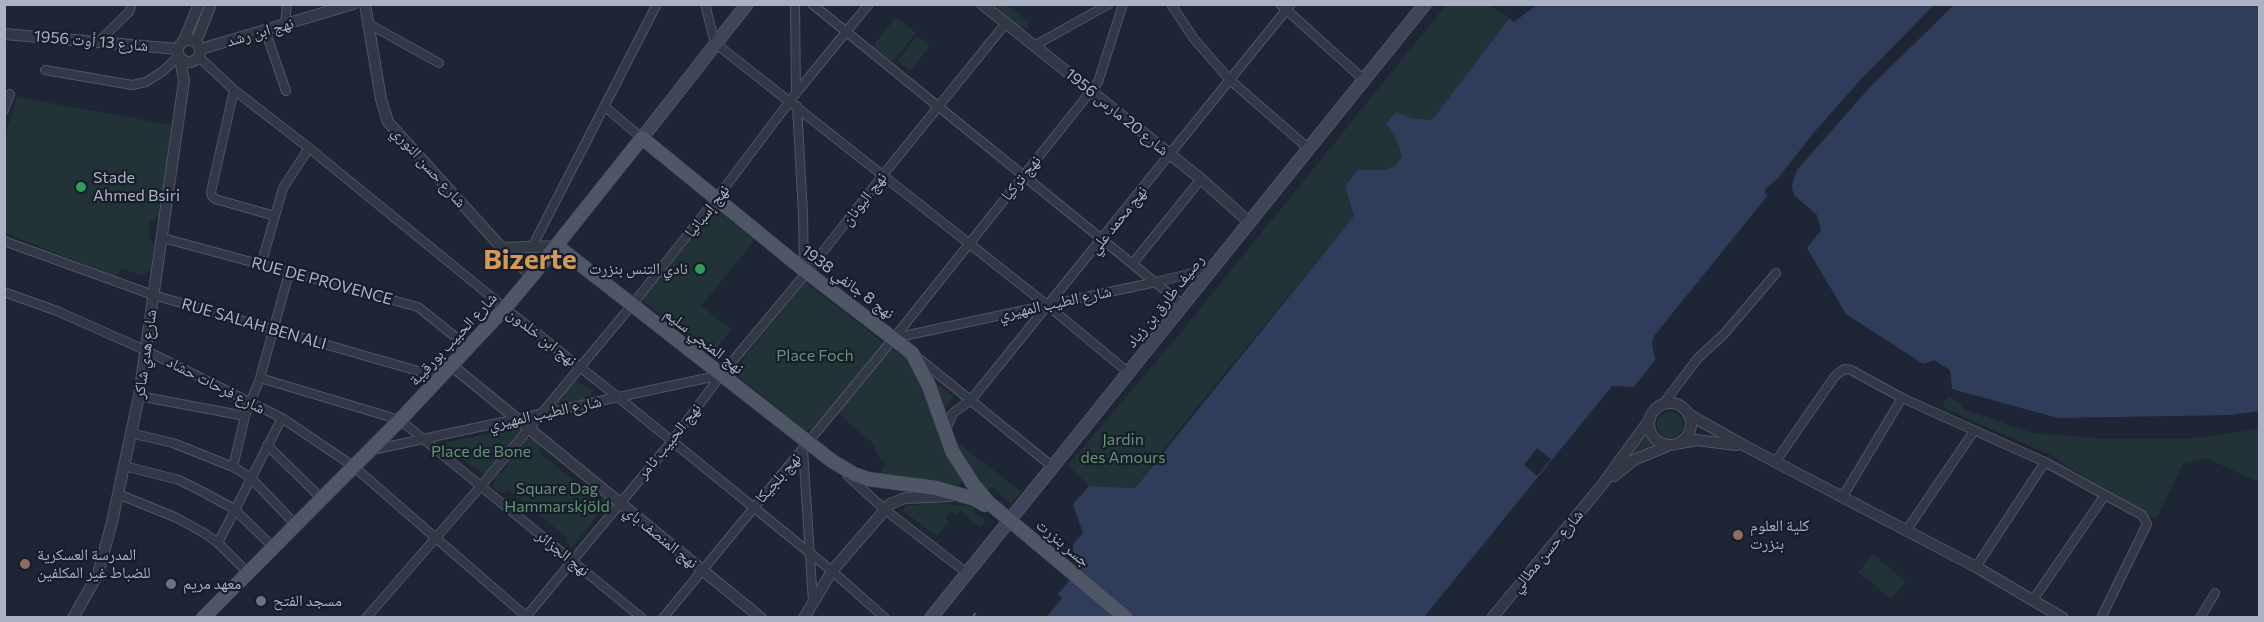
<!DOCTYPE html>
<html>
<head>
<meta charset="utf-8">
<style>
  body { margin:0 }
  #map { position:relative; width:2264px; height:622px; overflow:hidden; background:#1e2635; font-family:Commissioner,sans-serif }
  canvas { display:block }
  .frame { position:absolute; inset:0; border:6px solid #abb2c3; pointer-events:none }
</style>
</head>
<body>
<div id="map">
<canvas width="2264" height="622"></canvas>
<div class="frame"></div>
</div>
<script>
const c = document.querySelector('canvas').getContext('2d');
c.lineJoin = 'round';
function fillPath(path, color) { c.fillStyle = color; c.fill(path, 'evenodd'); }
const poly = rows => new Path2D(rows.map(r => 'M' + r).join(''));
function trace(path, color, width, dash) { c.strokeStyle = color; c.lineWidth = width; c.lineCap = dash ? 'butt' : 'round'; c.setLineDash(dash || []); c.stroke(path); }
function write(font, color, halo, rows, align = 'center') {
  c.font = font + ' Commissioner,"Noto Naskh Arabic",sans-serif'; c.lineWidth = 4.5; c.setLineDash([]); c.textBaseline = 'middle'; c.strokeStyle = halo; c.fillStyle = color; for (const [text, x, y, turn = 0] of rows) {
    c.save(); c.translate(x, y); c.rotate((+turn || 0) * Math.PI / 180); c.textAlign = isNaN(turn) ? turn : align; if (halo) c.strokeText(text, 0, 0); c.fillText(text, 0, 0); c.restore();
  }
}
fillPath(poly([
  [996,5,1006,5,1030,23,1028,28,1017,26,998,9],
  [1446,5,1490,5,1509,18,1432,120,1411,118,1396,112,1386,123,1398,143,1402,157,1395,166,1345,186,1354,216,1176,433,1135,488,1089,486,1068,465,1182,331],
  [896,17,916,33,893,62,873,46],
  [917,36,930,46,910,71,897,61],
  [17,97,172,125,160,214,150,222,149,238,154,245,151,269,144,275,130,272,127,268,120,270,117,277,5,233,4,140],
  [716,209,755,240,701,306,732,330,710,355,644,302,644,297],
  [805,282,896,352,904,355,922,385,946,455,962,481,959,486,924,479,880,474,886,462,881,461,876,453,874,444,831,407,812,429,805,430,733,372],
  [574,379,593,391,589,398,557,405,559,393],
  [932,380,953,396,944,412],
  [1948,396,1961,404,1962,409,2033,433,2111,439,2196,438,2259,429,2259,482,2206,458,2183,464,2156,519,2098,486,2055,457,1942,407],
  '1657 425a13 13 0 1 1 26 0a13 13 0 1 1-26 0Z',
  [518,427,521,430,484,475,446,447,449,442],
  [1645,434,1653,445,1629,459,1627,458],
  [532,438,540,442,540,453,599,501,604,496,609,501,572,547,566,542,569,539,508,490,504,493,497,491,493,486,494,477,502,473,507,467,509,459,517,455,526,439],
  [956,441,1021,492,1011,504,992,487,987,490,970,470,954,444],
  [934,503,973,507,974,512,986,521,980,528,960,510,956,515,951,511,945,518,949,522,937,536,903,511,905,506],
  [1873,554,1906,582,1891,599,1858,572]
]), '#213337');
fillPath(poly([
  [1538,4,1934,5,1862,78,1816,130,1777,179,1765,189,1765,193,1768,195,1654,336,1652,342,1655,360,1634,387,1612,386,1424,617,1046,618,1062,598,1058,594,1080,568,1074,562,1073,544,1083,533,1073,504,1089,486,1135,488,1354,216,1345,186,1358,170,1384,170,1395,166,1402,157,1398,143,1386,123,1396,112,1411,118,1432,120,1509,18,1514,22],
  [1954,5,2259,5,2259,411,2230,415,2058,418,1952,389,1950,370,1934,360,1923,364,1846,314,1807,248,1821,230,1817,215,1794,195,1792,187,1794,178,1797,170,1871,86]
]), '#2f3d5b');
fillPath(poly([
  [1537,448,1551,459,1537,476,1524,465]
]), '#1e2635');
const minor = poly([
  [705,4,715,43,1047,305,1129,373],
  [795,4,796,93],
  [812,4,1183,305],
  [1171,4,1194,39,1230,80,1308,148],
  [1280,4,1363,79],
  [367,23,439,63],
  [285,24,287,4],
  [265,30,286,91],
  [99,41,129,12,132,4],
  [1034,46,1109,4],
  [199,57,234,90,309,148,505,308,619,398,832,571,885,618],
  [45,70,132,85,146,82,163,71,179,56],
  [234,90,211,192,212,196,215,199,275,216],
  [797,106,803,214,804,270],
  [605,107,642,138],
  [4,110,10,94],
  [163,238,418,307,468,347],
  [4,241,153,295,439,377],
  [532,247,657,4],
  [1133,263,1201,179],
  [261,265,283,188,309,148],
  [4,292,57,311,147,351,282,418,353,466,528,618],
  [894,338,1156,282,1197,272,1212,266],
  [917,357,1053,467],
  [260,378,400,420,642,618],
  [139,396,245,416],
  [1663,404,1698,358,1724,334,1776,273],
  [945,432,953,413,971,400,1291,4],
  [130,433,173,443,233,467,250,477,295,524],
  [267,445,321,498],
  [803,449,813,602],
  [372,450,721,375],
  [1776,461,1835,376,1844,369,1851,370,1902,398,2045,462,2105,495,2033,600],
  [124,466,179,480,205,493,234,509,273,547],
  [233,467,245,416,260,378,289,273],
  [847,475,884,509,967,573],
  [118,494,177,518,204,533,218,543,247,572],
  [1843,496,1902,398],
  [1906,531,1974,431],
  [218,543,282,418],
  [1976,567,2045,462],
  [366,618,481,486,632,305,716,199,796,93,869,4],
  [525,618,672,441,721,375,807,272,883,175,1006,23],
  [663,618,894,338,1091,91,1098,82,1123,4],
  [2101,618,2147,524,2142,515,2105,495],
  [2200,618,2215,593]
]);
const tertiary = poly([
  [365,4,381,99,388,122,502,248,532,276],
  [982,4,1201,179,1249,222],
  [4,34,178,49],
  '178 51a11 11 0 1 1 22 0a11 11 0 1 1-22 0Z',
  [183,42,199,4],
  [196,42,211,4],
  [201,49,353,4],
  [502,248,557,246],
  [451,365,761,618],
  '1649 424a21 21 0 1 1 42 0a21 21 0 1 1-42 0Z',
  [1688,414,1745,446,1976,567,2063,618],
  [1681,443,1696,440,1736,445],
  [1614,476,1634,460,1670,445],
  [73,618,98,574,112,522,139,396,184,81,180,58],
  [804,618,832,571,890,504,905,498,951,496],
  [1492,618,1602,485,1650,419]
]);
const secondary = poly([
  [642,138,747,4],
  [931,618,1425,4]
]);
const primary = poly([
  [557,246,832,461,854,474,868,479,936,488,975,499,985,505],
  [203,618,400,420,505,308,532,276,642,138,804,270,912,353,929,386,952,451,973,484,988,502]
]);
trace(minor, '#4f5564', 10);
trace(tertiary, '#4f5564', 12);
trace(secondary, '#4f5564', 14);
trace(primary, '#3b414f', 15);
trace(minor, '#323846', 8);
trace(tertiary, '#323846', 10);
trace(secondary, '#3f4659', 12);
trace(primary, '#4f5666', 14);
trace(poly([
  [972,618,978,610]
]), '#535b6d', 2, [6, 6]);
const primaryBridge = poly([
  [988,502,1126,618]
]);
trace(primaryBridge, '#3b414f', 15, []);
trace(primaryBridge, '#4f5666', 14);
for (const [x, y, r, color] of [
  [81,187,6,"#2e9e5b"],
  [700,269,6,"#2e9e5b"],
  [1738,535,6,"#8d6e63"],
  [25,564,6,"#8d6e63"],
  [171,584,6,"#6b7280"],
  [261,601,6,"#6b7280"]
]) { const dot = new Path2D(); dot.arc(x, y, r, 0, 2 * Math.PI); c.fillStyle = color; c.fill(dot); trace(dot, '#171d2a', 2); }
write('16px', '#abb2c3', '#171d2a', [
  ["نهج ابن رشد",260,32,-16],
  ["شارع 13 أوت 1956",91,41,5],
  ["شارع 20 مارس 1956",1117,112,39],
  ["شارع حسن النوري",429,167,48],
  ["نهج تركيا",1021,178,-51],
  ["نهج اليونان",864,199,-52],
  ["نهج إسبانيا",707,211,-52],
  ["نهج محمد علي",1118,220,-51],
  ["RUE DE PROVENCE",322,281,15],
  ["نهج 8 جانفي 1938",848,282,37],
  ["رصيف طارق بن زياد",1165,301,-51],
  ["شارع الطيب المهيري",1055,303,-12],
  ["RUE SALAH BEN ALI",254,324,16],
  ["نهج ابن خلدون",542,337,38],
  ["شارع الحبيب بورقيبة",453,339,-47],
  ["نهج المنجي سليم",704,341,38],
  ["شارع هدي شاكر",145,354,-82],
  ["شارع فرحات حشاد",216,385,27],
  ["شارع الطيب المهيري",545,413,-12],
  ["نهج الحبيب ثامر",669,441,-51],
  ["نهج بلجيكا",778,478,-49],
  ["نهج المنصف باي",661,537,39],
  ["جسر بنزرت",1063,543,40],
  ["شارع حسن مطالي",1547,551,-50],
  ["نهج الجزائر",563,553,39]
]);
write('16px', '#abb2c3', '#171d2a', [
  ["Stade",93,178],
  ["Ahmed Bsiri",93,196],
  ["نادي التنس بنزرت",688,269,"right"],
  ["كلية العلوم",1750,526],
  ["بنزرت",1750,544],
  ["المدرسة العسكرية",37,555],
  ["للضباط غير المكلفين",37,573],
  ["معهد مريم",183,584],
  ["مسجد الفتح",273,601]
], 'left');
write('16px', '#639373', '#171d2a', [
  ["Place Foch",815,356],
  ["Jardin",1123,440],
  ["des Amours",1123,458],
  ["Place de Bone",481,452],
  ["Square Dag",557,489],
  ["Hammarskjöld",557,507]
]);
write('bold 28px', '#d49955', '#171d2a', [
  ["Bizerte",530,260]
]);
</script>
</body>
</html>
